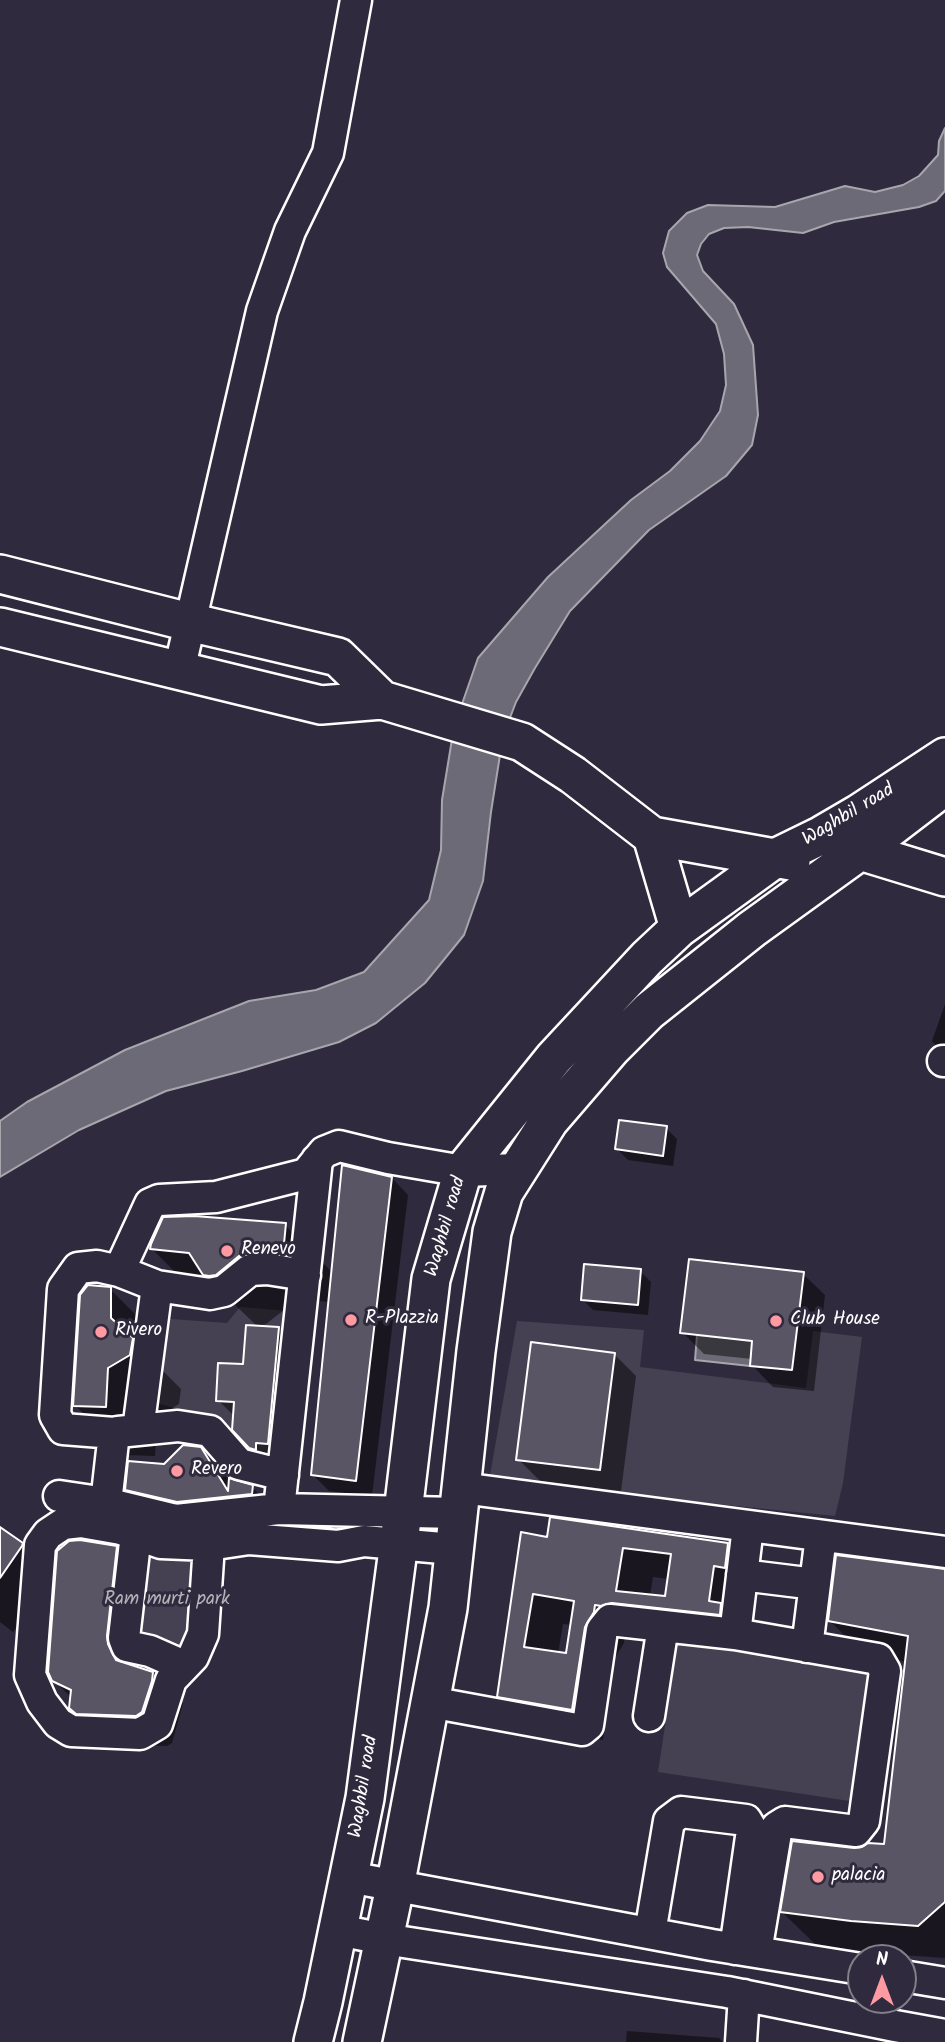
<!DOCTYPE html>
<html>
<head>
<meta charset="utf-8">
<style>
  body { margin:0 }
  #map { position:relative; width:945px; height:2042px; overflow:hidden; background:#2f2a3d; font-family:Kalam,sans-serif }
  canvas { display:block }
  .north { position:absolute; left:847px; top:1944px; width:70px; height:70px; box-sizing:border-box; background:#2f2a3d; border:2px solid #827f8b; border-radius:50%; rotate:0deg; font-size:19px; font-weight:700; line-height:28px; text-align:center; color:#fff }
  .north::after { content:''; display:block; margin:auto; width:24px; height:32px; background:#ff9aa2; clip-path:polygon(50% 0,100% 100%,50% 72%,0 100%) }
</style>
</head>
<body>
<div id="map">
<canvas width="945" height="2042"></canvas>
<div class="north">N</div>
</div>
<script>
const c = document.querySelector('canvas').getContext('2d');
c.lineJoin = 'round';
function fillPath(path, color) { c.fillStyle = color; c.fill(path, 'evenodd'); }
const poly = rows => new Path2D(rows.map(r => 'M' + r).join(''));
function trace(path, color, width, dash) { c.strokeStyle = color; c.lineWidth = width; c.lineCap = dash ? 'butt' : 'round'; c.setLineDash(dash || []); c.stroke(path); }
function write(font, color, halo, rows, align = 'center') {
  c.font = font + ' Kalam,sans-serif'; c.lineWidth = 6; c.setLineDash([]); c.textBaseline = 'middle'; c.strokeStyle = halo; c.fillStyle = color; for (const [text, x, y, turn = 0] of rows) {
    c.save(); c.translate(x, y); c.rotate((+turn || 0) * Math.PI / 180); c.textAlign = isNaN(turn) ? turn : align; if (halo) c.strokeText(text, 0, 0); c.fillText(text, 0, 0); c.restore();
  }
}
fillPath(poly([
  [240,1307,289,1311,276,1453,227,1447,214,1417,195,1414,157,1403,156,1318,227,1323],
  [517,1321,644,1330,640,1367,806,1388,813,1331,862,1337,843,1483,835,1516,489,1481],
  [143,1555,201,1561,192,1646,133,1640],
  [678,1640,876,1670,856,1802,658,1772]
]), '#464152');
const water = poly([
  [945,128,945,191,936,201,919,207,834,222,803,233,748,227,724,228,709,234,701,244,697,255,703,271,734,304,753,345,758,415,752,445,726,476,649,530,570,611,535,668,516,702,503,736,491,812,483,881,464,935,425,983,376,1023,339,1042,242,1071,166,1091,79,1130,0,1177,0,1121,27,1102,125,1050,249,1001,316,990,364,972,429,900,441,850,442,800,454,727,478,658,548,577,631,500,670,471,700,441,720,411,726,385,724,354,716,324,667,267,663,253,669,231,687,213,708,205,775,207,845,186,875,192,903,185,919,176,938,155,939,141,945,128],
  [756,1310,750,1366,695,1360,697,1335,718,1337,756,1310]
]);
fillPath(water, '#6d6a77');
trace(water, '#a7a6ad', 2);
fillPath(poly([
  [945,1004,945,1055,932,1041],
  [666,1128,677,1139,673,1166,628,1160,617,1149],
  [392,1178,408,1195,372,1496,329,1491,313,1475,330,1302,317,1301,299,1302,289,1306,266,1324,257,1326,231,1301,202,1299,152,1249,285,1225,333,1273],
  [640,1271,651,1282,648,1315,593,1310,582,1299],
  [803,1274,825,1295,814,1391,773,1387,752,1365,752,1359,704,1354,682,1332],
  [110,1289,160,1339,160,1368,181,1389,179,1404,157,1418,155,1456,125,1455,75,1405],
  [278,1329,295,1345,285,1460,267,1464,250,1447,235,1417,218,1400],
  [614,1354,636,1376,621,1491,540,1481,518,1459],
  [200,1449,232,1480,252,1487,302,1537,177,1539,127,1489,164,1466],
  [0,1529,22,1544,52,1575,13,1632,0,1622],
  [549,1539,728,1544,758,1575,755,1597,744,1596,740,1624,625,1634,624,1643,615,1658,603,1740,529,1726,499,1696],
  [653,1577,669,1579,666,1598,650,1596],
  [563,1624,572,1625,567,1655,558,1654],
  [116,1548,147,1578,136,1668,152,1673,183,1704,172,1743,167,1746,109,1744,71,1708,72,1698,53,1680],
  [945,1571,945,1958,886,1954,816,1945,782,1912,854,1850,885,1846,907,1662,863,1654,830,1621],
  [627,2031,719,2038,723,2042,626,2042]
]), '#0007');
const building = poly([
  [619,1120,667,1126,663,1156,615,1149,619,1120],
  [342,1165,392,1177,356,1481,311,1475,342,1165],
  [194,1216,286,1223,283,1254,266,1252,248,1253,239,1256,216,1275,209,1276,203,1275,189,1253,150,1249,151,1244,163,1217,194,1216],
  [689,1259,804,1272,792,1370,750,1366,752,1341,680,1333,689,1259],
  [584,1264,641,1269,638,1305,581,1300,584,1264],
  [88,1285,111,1287,111,1318,133,1338,130,1355,108,1368,106,1407,73,1406,80,1295,88,1285],
  [246,1325,279,1327,268,1444,256,1443,256,1450,249,1448,232,1430,234,1402,216,1401,218,1363,243,1364,246,1325],
  [531,1342,615,1353,600,1470,516,1460,531,1342],
  [183,1445,201,1447,228,1491,229,1478,253,1485,252,1494,177,1502,125,1490,128,1461,164,1464,183,1445],
  [550,1517,728,1543,725,1568,714,1566,709,1601,721,1603,720,1615,612,1603,601,1606,595,1605,594,1612,585,1627,572,1710,497,1697,521,1532,547,1537,550,1517],
  [623,1548,671,1554,665,1596,616,1591,623,1548],
  [533,1594,574,1601,566,1653,524,1647,533,1594],
  [0,1527,23,1543,22,1546,0,1578,0,1527],
  [80,1540,117,1546,107,1636,108,1644,116,1660,153,1672,152,1681,142,1712,136,1716,76,1714,69,1708,71,1690,52,1681,48,1672,57,1551,69,1541,80,1540],
  [836,1555,945,1569,945,1902,918,1926,851,1921,780,1912,792,1841,854,1848,862,1847,868,1843,884,1844,908,1636,828,1621,836,1555]
]);
fillPath(building, '#595564');
trace(building, '#fff', 2);
const minor = poly([
  [179,671,262,311,290,231,328,153,356,0],
  [943,1061,945,1061],
  [119,1271,157,1286,138,1430],
  [157,1286,210,1294,224,1291,250,1270,267,1269,305,1275],
  [118,1432,178,1426,210,1431,239,1464,283,1475],
  [462,1488,945,1552],
  [59,1496,106,1503],
  [279,1509,317,1160],
  [457,1513,279,1509,176,1520,106,1503,114,1433,63,1429,55,1415,63,1289,78,1268,97,1266,119,1271,150,1204,159,1200,216,1197,306,1174,324,1152,339,1146,388,1158,463,1171,518,1169],
  [136,1534,124,1638,127,1646,150,1651,184,1666],
  [209,1545,203,1634,193,1657,171,1680,157,1724,140,1734,71,1731,58,1723,42,1702,30,1675,40,1545,48,1534,63,1524,81,1522,121,1529,161,1543,209,1545,249,1539,338,1546,364,1541,453,1549],
  [742,1575,815,1584],
  [735,1634,878,1659,885,1671,864,1821,856,1831,785,1822,777,1827,756,1952],
  [807,1647,821,1536],
  [430,1702,582,1730,588,1725,602,1630,610,1620,735,1634,748,1527],
  [649,1716,663,1626],
  [349,1877,712,1945,861,1969],
  [338,1930,384,1939,727,1992,895,2026,945,2035],
  [650,1933,669,1821,681,1812,746,1820,752,1830,735,1949],
  [903,1976,945,1983],
  [741,2042,744,1995]
]);
const major = poly([
  [0,574,189,622,338,657,382,700],
  [0,627,321,705,382,700,522,742,573,775,652,836,791,861],
  [652,836,679,928],
  [860,851,945,877],
  [313,2042,323,2002,365,1798,403,1512,431,1279,463,1171,554,1058,647,958,679,928,777,857,822,835,858,814,945,757],
  [362,2042,395,1887,448,1608,476,1351,492,1232,504,1192,549,1121,611,1049,649,1011,752,929,860,851,945,786]
]);
trace(minor, '#fff', 35);
trace(major, '#fff', 42);
trace(minor, '#2f2a3d', 30);
trace(major, '#2f2a3d', 37);
for (const [x, y, r, color] of [
  [227,1251,7,"#ff9aa2"],
  [351,1320,7,"#ff9aa2"],
  [776,1321,7,"#ff9aa2"],
  [101,1332,7,"#ff9aa2"],
  [177,1471,7,"#ff9aa2"],
  [818,1877,7,"#ff9aa2"]
]) { const dot = new Path2D(); dot.arc(x, y, r, 0, 2 * Math.PI); c.fillStyle = color; c.fill(dot); trace(dot, '#2f2a3d', 2.5); }
write('19px', '#fff', '#2f2a3d', [
  ["Waghbil road",849,816,-31],
  ["Waghbil road",447,1227,-74],
  ["Waghbil road",365,1787,-81]
]);
write('19px', '#fff', '#2f2a3d', [
  ["Renevo",241,1251],
  ["R-Plazzia",365,1320],
  ["Club House",790,1321],
  ["Rivero",115,1332],
  ["Revero",191,1471],
  ["palacia",832,1877]
], 'left');
write('19px', '#b5b3ba', '#2f2a3d', [
  ["Ram murti park",167,1601]
]);
</script>
</body>
</html>
